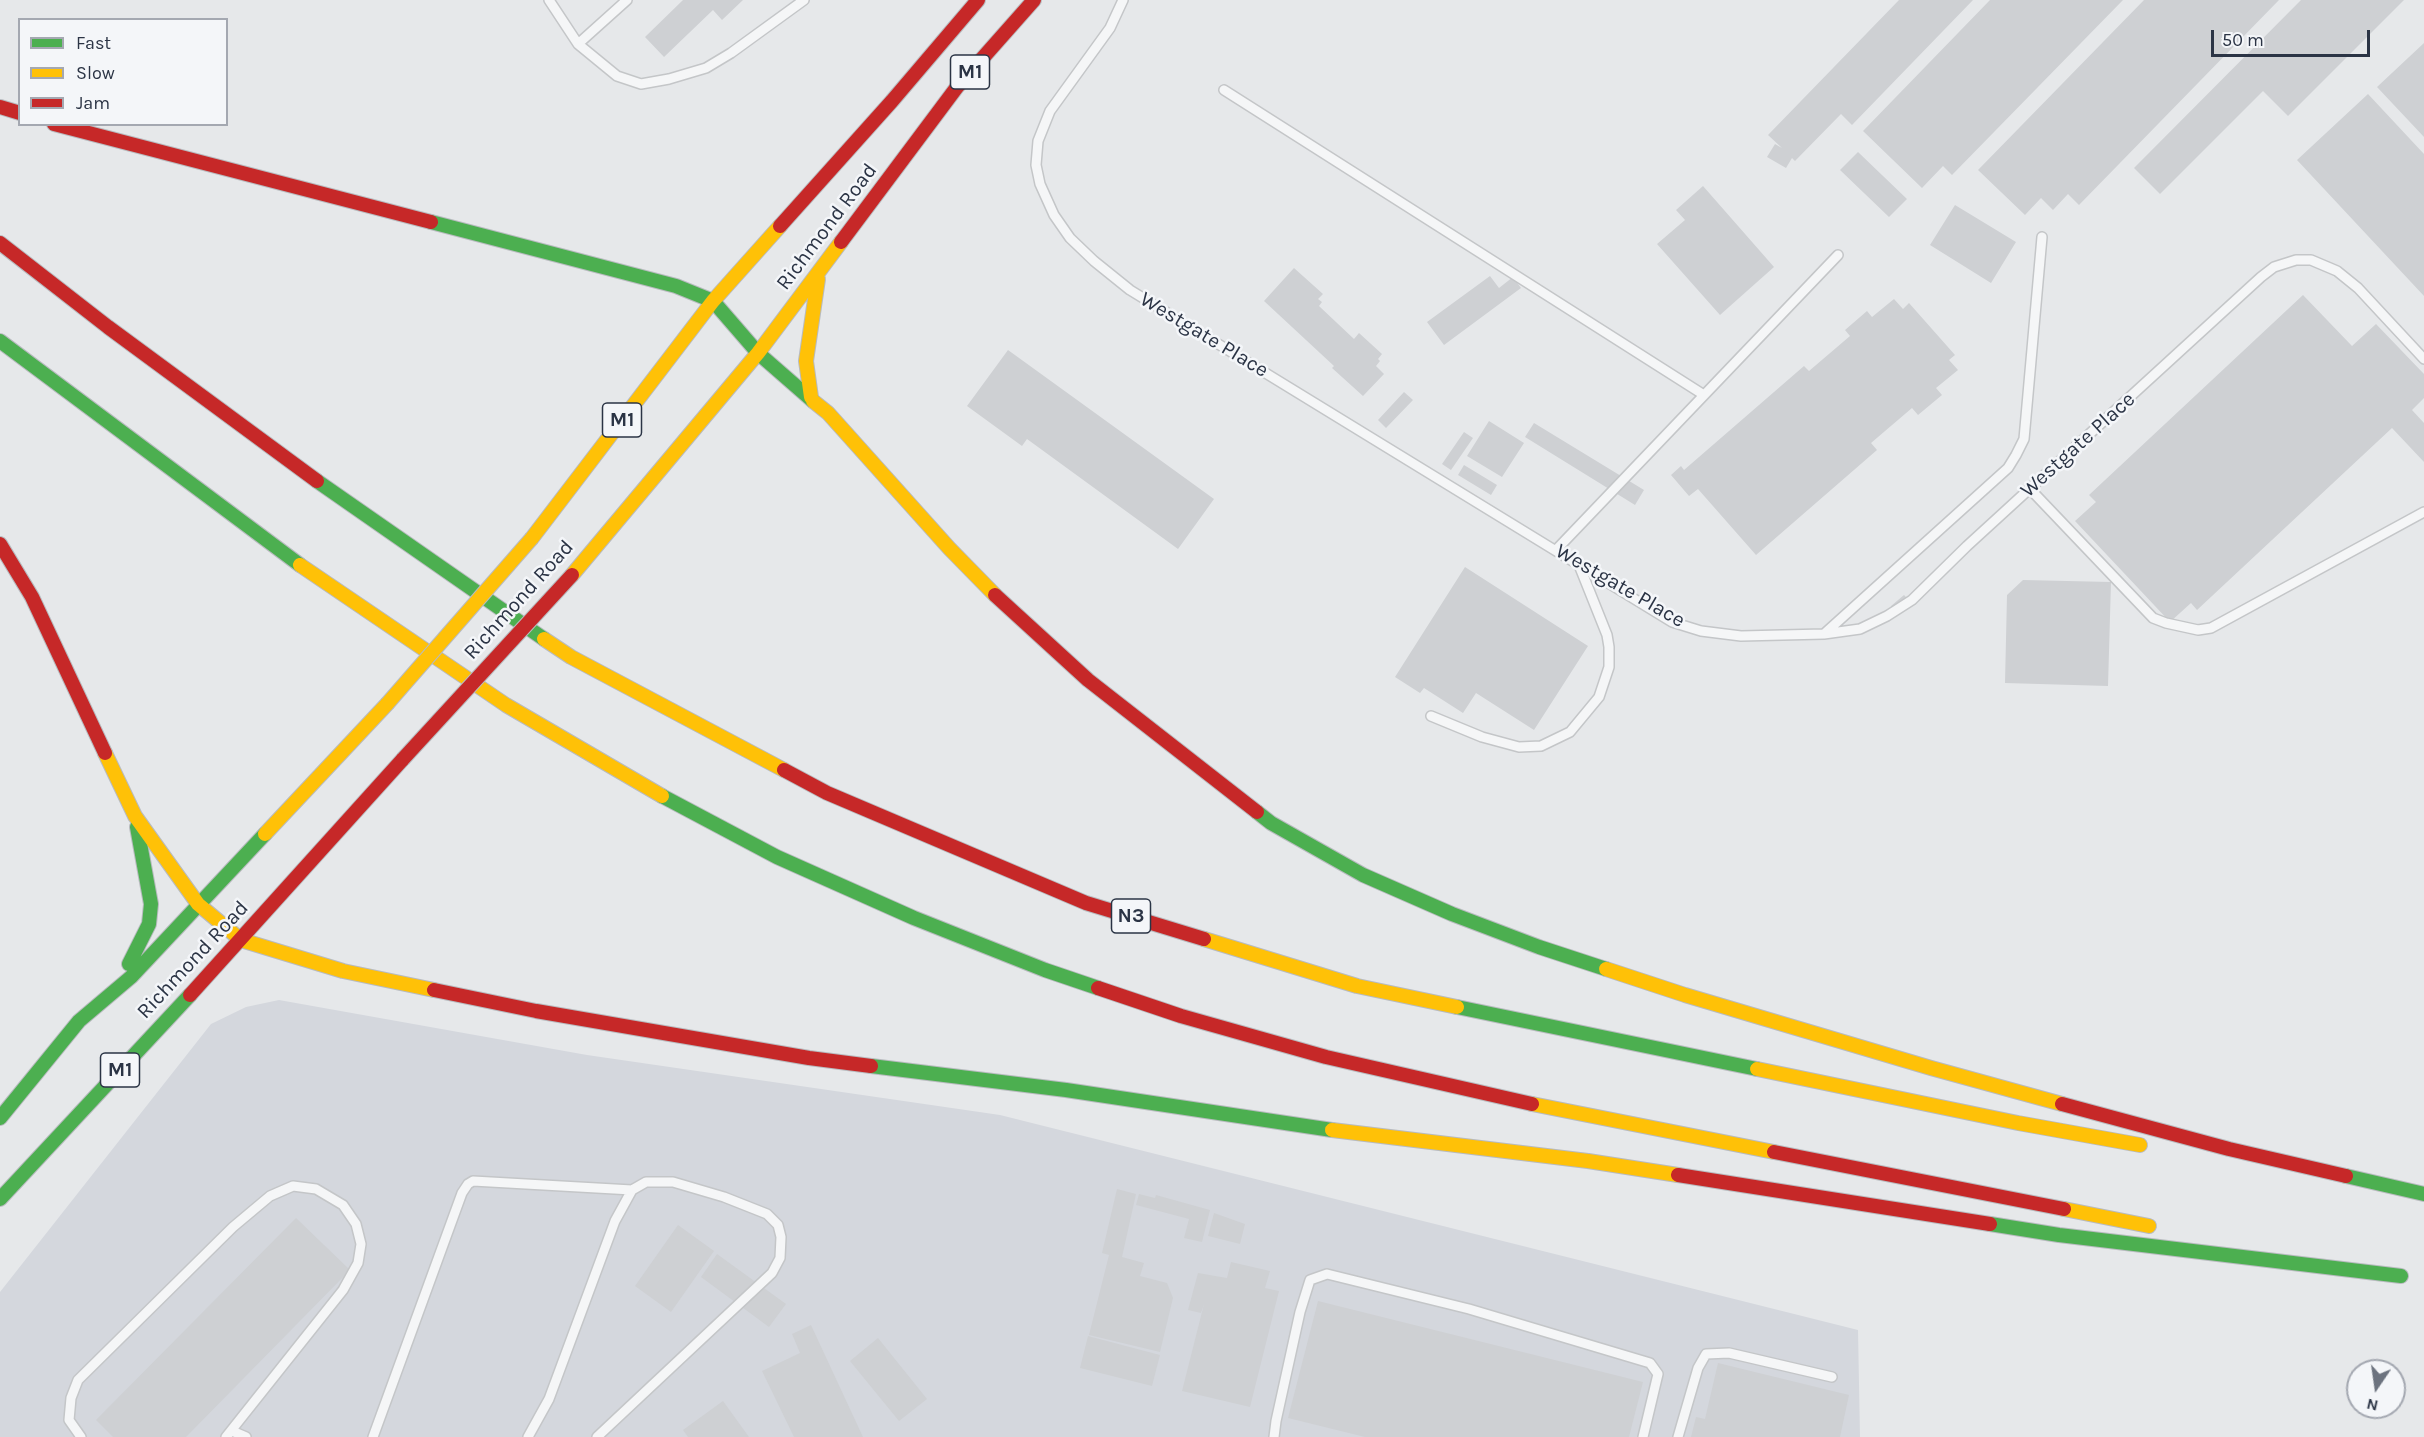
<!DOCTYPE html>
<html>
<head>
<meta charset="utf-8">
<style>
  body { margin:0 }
  #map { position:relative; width:2424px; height:1437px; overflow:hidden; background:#e6e8ea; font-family:Karla,sans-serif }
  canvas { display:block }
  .legend { position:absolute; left:18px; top:18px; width:210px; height:108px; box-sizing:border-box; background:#f4f6f9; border:2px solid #a4a8b1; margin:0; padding:8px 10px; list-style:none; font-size:18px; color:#2b3445 }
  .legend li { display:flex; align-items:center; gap:12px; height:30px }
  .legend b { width:30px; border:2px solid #a4a8b1 }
  .north { position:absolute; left:2346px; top:1359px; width:60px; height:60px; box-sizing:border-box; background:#f4f6f9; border:2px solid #a4a8b1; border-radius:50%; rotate:193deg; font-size:16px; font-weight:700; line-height:24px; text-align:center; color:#2b3445 }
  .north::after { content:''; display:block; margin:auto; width:21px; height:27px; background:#6c737f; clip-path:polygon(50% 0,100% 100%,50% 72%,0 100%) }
  .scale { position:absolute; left:2211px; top:30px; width:159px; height:27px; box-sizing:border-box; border:3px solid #2b3445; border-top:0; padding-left:8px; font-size:18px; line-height:21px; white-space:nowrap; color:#2b3445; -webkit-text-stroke:4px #f4f6f9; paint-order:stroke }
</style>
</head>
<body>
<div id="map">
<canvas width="2424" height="1437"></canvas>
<ul class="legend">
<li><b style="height:8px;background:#4caf50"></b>Fast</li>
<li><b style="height:8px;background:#ffc107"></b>Slow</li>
<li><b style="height:8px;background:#c62828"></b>Jam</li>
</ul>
<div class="north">N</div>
<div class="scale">50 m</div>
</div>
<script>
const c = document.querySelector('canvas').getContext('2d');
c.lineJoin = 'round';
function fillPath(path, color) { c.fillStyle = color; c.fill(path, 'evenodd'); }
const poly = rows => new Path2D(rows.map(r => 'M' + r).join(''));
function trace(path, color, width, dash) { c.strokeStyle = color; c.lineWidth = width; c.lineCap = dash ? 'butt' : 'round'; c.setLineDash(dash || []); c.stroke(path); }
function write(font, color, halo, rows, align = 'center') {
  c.font = font + ' Karla,sans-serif'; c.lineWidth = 5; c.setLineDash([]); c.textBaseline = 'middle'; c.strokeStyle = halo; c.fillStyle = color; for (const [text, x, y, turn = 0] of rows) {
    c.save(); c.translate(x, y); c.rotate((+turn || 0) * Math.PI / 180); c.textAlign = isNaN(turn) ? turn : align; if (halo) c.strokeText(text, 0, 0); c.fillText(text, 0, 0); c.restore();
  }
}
fillPath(poly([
  [279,1000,587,1055,1000,1115,1858,1330,1860,1437,0,1437,0,1292,211,1024,246,1007]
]), '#d4d7dd');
fillPath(poly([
  [683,0,743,0,722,20,713,10,664,57,645,37],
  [1899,0,1973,0,1852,125,1841,114,1795,161,1792,158,1786,168,1767,157,1775,144,1782,148,1768,135],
  [1990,0,2123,0,1952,175,1943,166,1922,188,1863,131],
  [2144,0,2279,0,2079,205,2068,194,2053,210,2041,198,2025,215,1978,170],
  [2301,0,2404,0,2288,116,2263,91,2160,194,2134,168],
  [2424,43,2424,137,2377,87],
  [2368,94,2424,154,2424,296,2297,160],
  [1858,152,1907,199,1889,217,1840,170],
  [1703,186,1774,267,1720,315,1657,244,1685,220,1676,210],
  [1955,205,2016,242,1991,283,1930,245],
  [1294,268,1323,294,1318,299,1322,302,1319,306,1354,339,1359,333,1382,354,1378,359,1380,361,1376,366,1384,374,1363,396,1332,368,1334,366,1264,301],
  [1490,276,1499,288,1513,277,1521,288,1444,345,1427,322],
  [2303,295,2352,346,2376,324,2424,374,2424,398,2412,410,2424,423,2424,462,2392,428,2197,610,2191,603,2170,622,2075,521,2096,502,2089,495],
  [1894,299,1903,309,1909,303,1955,355,1949,360,1958,370,1936,388,1942,395,1918,415,1912,408,1871,443,1877,450,1756,555,1698,489,1689,496,1671,475,1681,466,1684,470,1804,366,1809,371,1850,336,1845,330,1867,311,1872,317],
  [1008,350,1214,499,1178,549,1027,439,1022,446,967,406],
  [1404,392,1413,400,1386,428,1378,420],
  [1489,421,1524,443,1502,477,1467,456],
  [1534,423,1644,490,1635,505,1525,437],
  [1464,432,1473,438,1451,470,1442,464],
  [1464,465,1497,485,1491,495,1458,475],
  [1465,567,1588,646,1534,730,1476,693,1463,713,1424,688,1420,693,1395,677],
  [2023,580,2111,582,2108,686,2005,683,2007,595],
  [1904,595,1911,602,1890,614,1891,606],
  [1117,1189,1136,1194,1122,1257,1144,1263,1140,1276,1167,1283,1173,1298,1160,1352,1089,1335,1109,1255,1102,1253],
  [1139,1194,1155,1198,1156,1195,1210,1210,1202,1242,1184,1238,1189,1219,1136,1205],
  [1214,1213,1245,1224,1240,1244,1208,1236],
  [296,1218,350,1270,186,1437,113,1437,96,1420],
  [678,1225,714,1251,671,1312,635,1286],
  [717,1254,786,1304,769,1327,701,1277],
  [1231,1262,1270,1271,1265,1288,1279,1291,1250,1407,1182,1391,1204,1304,1201,1313,1188,1310,1198,1273,1227,1278],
  [1318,1301,1643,1382,1629,1437,1365,1437,1288,1418],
  [811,1325,863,1437,794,1437,762,1371,800,1353,792,1334],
  [1088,1336,1160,1355,1152,1386,1080,1368],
  [878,1338,927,1399,899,1421,850,1361],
  [1718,1363,1849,1395,1840,1437,1691,1437,1696,1417,1705,1419],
  [723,1401,749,1437,688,1437,683,1430]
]), '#ced0d3');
const lane = poly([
  [549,0,578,44,617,76,641,84,669,79,706,68,731,53,804,0],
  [1123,0,1110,28,1050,111,1038,141,1036,165,1040,184,1054,215,1070,238,1094,261,1130,290,1654,611,1672,622,1701,631,1741,636,1824,634,1860,629,1887,616,1912,600,1967,546,2261,277,2274,267,2296,260,2311,260,2337,271,2358,288,2424,359],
  [578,44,627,0],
  [1224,90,1704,395],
  [2030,489,2153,618,2166,623,2198,630,2211,628,2424,512],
  [1556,550,1838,255],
  [1824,634,2008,468,2016,455,2024,439,2042,237],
  [1431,716,1482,737,1519,747,1541,746,1570,732,1599,697,1609,667,1609,647,1607,635,1579,565],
  [232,1431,246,1437],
  [81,1437,69,1420,71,1398,78,1380,233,1227,270,1196,293,1186,316,1189,343,1205,356,1224,361,1244,358,1263,343,1290,226,1437],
  [373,1437,462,1193,468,1184,473,1181,632,1190],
  [528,1437,549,1399,615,1221,632,1190,646,1182,673,1182,724,1197,767,1214,778,1225,781,1237,780,1258,772,1273,597,1437],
  [1274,1437,1276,1421,1300,1312,1310,1280,1327,1274,1469,1309,1650,1363,1658,1374,1643,1437],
  [1678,1437,1698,1368,1706,1354,1729,1353,1832,1377]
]);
const fast = poly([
  [431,222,676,286,713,301,758,353,813,401],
  [0,341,300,565],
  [317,481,544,639],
  [662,796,777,857,914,918,1045,970,1098,988],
  [1257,812,1271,823,1363,875,1452,914,1539,947,1606,969],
  [129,964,149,924,151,904,137,827],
  [1457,1007,1757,1069],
  [871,1066,1066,1090,1332,1130],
  [0,1118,79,1021,131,977,265,834],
  [2346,1176,2424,1194],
  [0,1199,190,995],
  [1990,1224,2059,1235,2401,1276]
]);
const slow = poly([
  [811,397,806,361,818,279],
  [813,401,828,413,949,548,995,595],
  [532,538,713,301,780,226],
  [300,565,506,705,662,796],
  [572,575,758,353,841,242],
  [544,639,571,657,784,770],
  [105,753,135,816,198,904,241,940,343,971,434,990],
  [265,834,387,704],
  [1204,939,1357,986,1457,1007],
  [1606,969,1685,995,1931,1068,2062,1104],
  [1757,1069,2018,1123,2140,1145],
  [1532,1104,1774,1152],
  [1332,1130,1588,1161,1678,1175],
  [2064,1209,2149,1226]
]);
const jam = poly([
  [0,107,20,113],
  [54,124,431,222],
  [780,226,892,101,978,0],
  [841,242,957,87,1034,0],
  [0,243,108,327,317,481],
  [0,544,32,597,105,753],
  [995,595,1088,680,1257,812],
  [784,770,827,793,1086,903,1204,939],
  [1098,988,1181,1016,1326,1057,1532,1104],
  [434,990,536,1011,809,1058,871,1066],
  [190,995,403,759],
  [2062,1104,2229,1149,2346,1176],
  [1774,1152,2064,1209],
  [1678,1175,1990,1224]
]);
trace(lane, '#c4c6c8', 12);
trace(fast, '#b8bbbf', 16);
trace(slow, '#b8bbbf', 16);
trace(jam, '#b8bbbf', 16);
trace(lane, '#f5f6f7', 9);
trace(fast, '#4caf50', 14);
trace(slow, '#ffc107', 14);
trace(jam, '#c62828', 14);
const slowBridge = poly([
  [387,704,532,538]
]);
const jamBridge = poly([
  [403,759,572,575]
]);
trace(slowBridge, '#b8bbbf', 16, []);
trace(jamBridge, '#b8bbbf', 16, []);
trace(slowBridge, '#ffc107', 14);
trace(jamBridge, '#c62828', 14);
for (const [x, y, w] of [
  [970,72,39],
  [622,420,39],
  [1131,916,39],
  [120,1070,39]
]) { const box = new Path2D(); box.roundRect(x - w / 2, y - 17, w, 34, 4.5); c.fillStyle = '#f4f6f9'; c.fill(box); trace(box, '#2b3445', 1.5); }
write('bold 20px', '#2b3445', null, [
  ["M1",970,72],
  ["M1",622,420],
  ["N3",1131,916],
  ["M1",120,1070]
]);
write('21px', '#2b3445', '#f4f6f9', [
  ["Richmond Road",827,227,-53],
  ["Westgate Place",1204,335,31],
  ["Westgate Place",2078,445,-42],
  ["Westgate Place",1620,586,30],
  ["Richmond Road",519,600,-48],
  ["Richmond Road",193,960,-47]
]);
</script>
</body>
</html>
